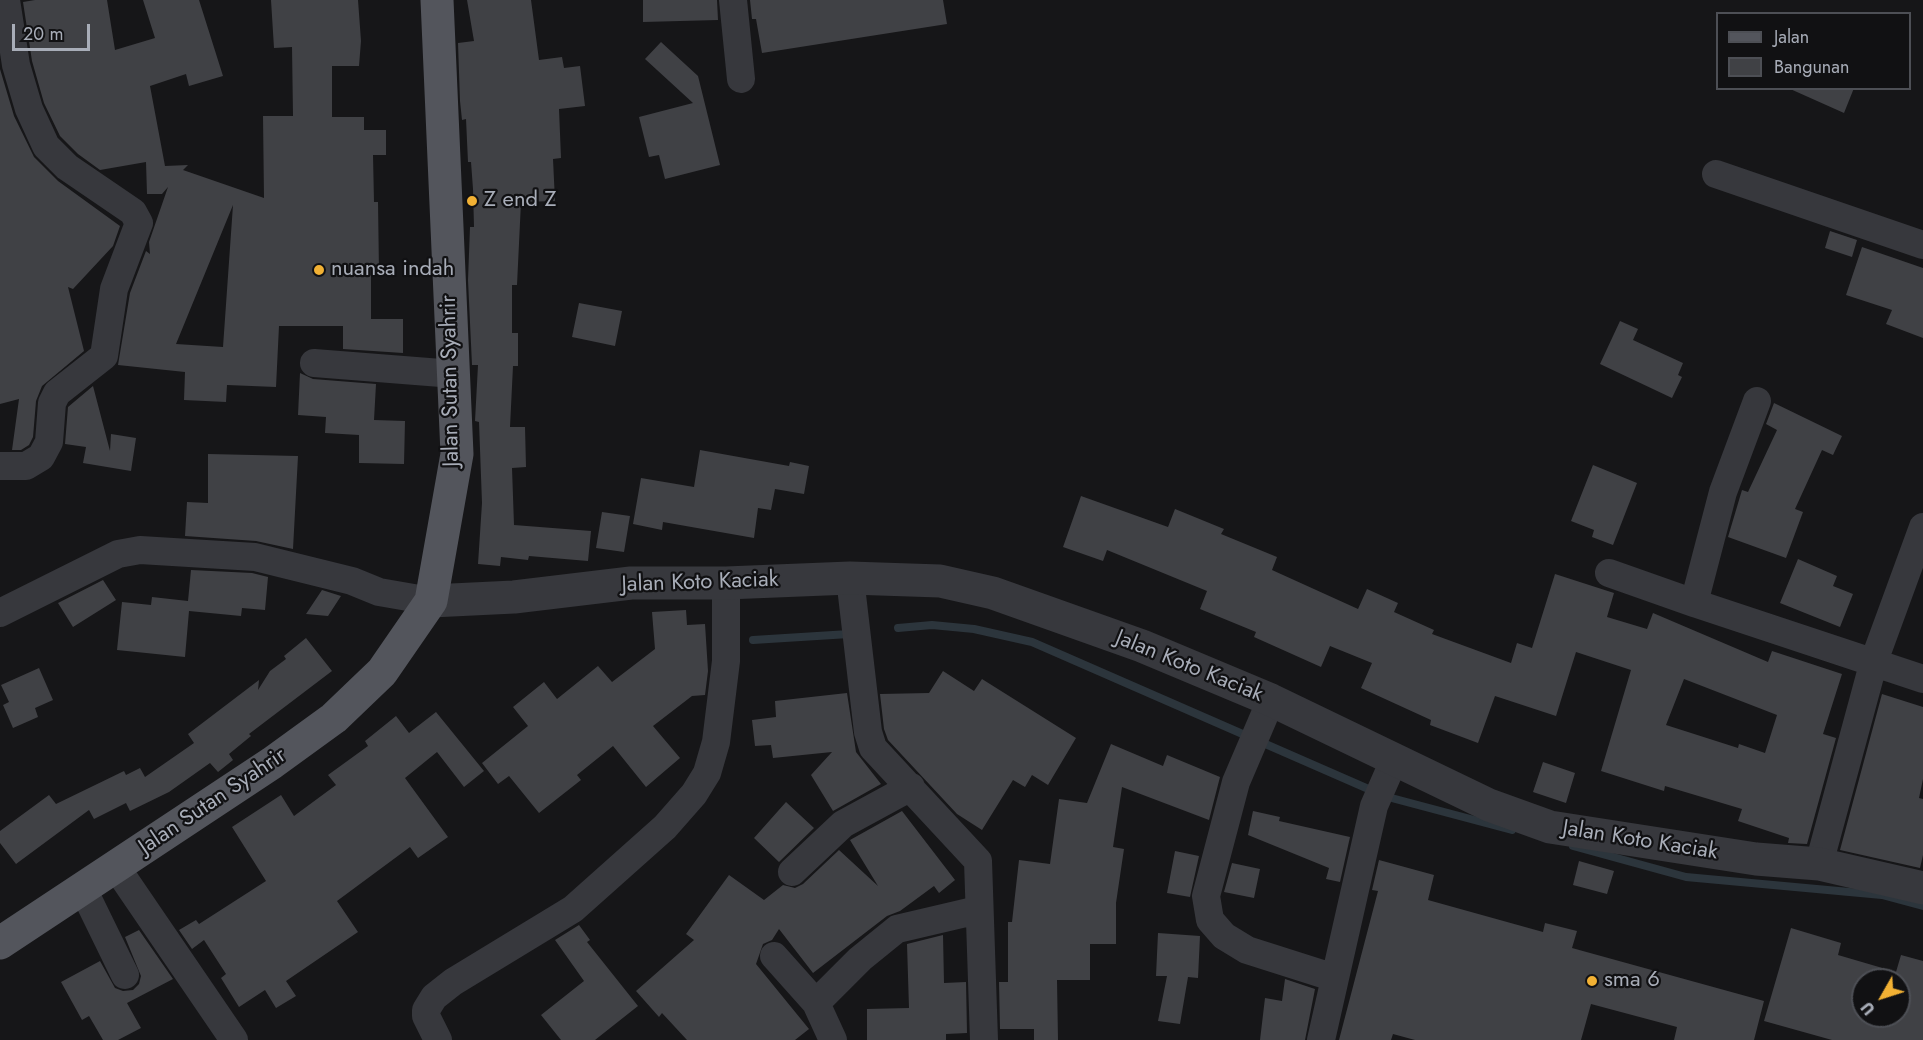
<!DOCTYPE html>
<html>
<head>
<meta charset="utf-8">
<style>
	body { margin:0 }
	#map { position:relative; width:1923px; height:1040px; overflow:hidden; background:#161618; font-family:Jost,sans-serif }
	canvas { display:block }
	.legend { position:absolute; left:1716px; top:12px; width:195px; height:78px; box-sizing:border-box; background:#111113; border:2px solid #4d4f55; margin:0; padding:8px 10px; list-style:none; font-size:18px; color:#a8adb8 }
	.legend li { display:flex; align-items:center; gap:12px; height:30px }
	.legend b { width:30px; border:2px solid #4d4f55 }
	.north { position:absolute; left:1851px; top:968px; width:60px; height:60px; box-sizing:border-box; background:#111113; border:2px solid #4d4f55; border-radius:50%; rotate:231deg; font-size:16px; font-weight:700; line-height:24px; text-align:center; color:#a8adb8 }
	.north::after { content:''; display:block; margin:auto; width:21px; height:27px; background:#f2b134; clip-path:polygon(50% 0,100% 100%,50% 72%,0 100%) }
	.scale { position:absolute; left:12px; top:24px; width:78px; height:27px; box-sizing:border-box; border:3px solid #a8adb8; border-top:0; padding-left:8px; font-size:18px; line-height:21px; white-space:nowrap; color:#a8adb8; -webkit-text-stroke:4px #111113; paint-order:stroke }
</style>
</head>
<body>
<div id="map">
<canvas width="1923" height="1040"></canvas>
<ul class="legend">
<li><b style="height:8px;background:#53555c"></b>Jalan</li>
<li><b style="height:16px;background:#404145"></b>Bangunan</li>
</ul>
<div class="north">U</div>
<div class="scale">20 m</div>
</div>
<script>
const ctx = document.querySelector('canvas').getContext('2d');
ctx.lineJoin = 'round';
const poly = rows => new Path2D(rows.map(r => 'M' + r).join(''));
function trace(path, color, width, dash) { ctx.strokeStyle = color; ctx.lineWidth = width; ctx.lineCap = dash ? 'butt' : 'round'; ctx.setLineDash(dash || []); ctx.stroke(path); }
function paint(path, color) { ctx.fillStyle = color; ctx.fill(path, 'evenodd'); }
function label(font, color, halo, rows, align = 'center') {
  ctx.font = font + ' Jost,sans-serif'; ctx.lineWidth = 4.5; ctx.setLineDash([]); ctx.textBaseline = 'middle'; ctx.strokeStyle = halo; ctx.fillStyle = color; for (const [text, x, y, turn = 0] of rows) {
    ctx.save(); ctx.translate(x, y); ctx.rotate((+turn || 0) * Math.PI / 180); ctx.textAlign = isNaN(turn) ? turn : align; if (halo) ctx.strokeText(text, 0, 0); ctx.fillText(text, 0, 0); ctx.restore();
  }
}
const stream = poly([
	[898,628,932,625,974,629,1032,642,1373,791],
	[753,640,849,634],
	[1384,796,1512,830],
	[1573,846,1686,877,1882,895,1923,906]
]);
const building = poly([
	[35,0,107,0,115,50,155,38,143,0,199,0,223,76,189,86,186,74,150,86,165,166,188,165,183,170,264,198,263,116,293,116,292,47,274,48,271,0,358,0,361,41,359,66,332,66,332,117,364,117,364,130,386,130,386,155,373,155,374,202,378,202,379,272,371,272,371,319,403,319,403,353,343,349,343,326,279,326,276,387,227,385,226,402,184,400,185,372,118,365,130,293,146,251,150,254,149,242,168,187,162,194,147,194,146,162,100,170,78,154,60,136,44,103,32,61,23,2],
	[233,205,223,347,176,344],
	[467,0,531,0,539,60,562,57,564,68,580,66,585,106,559,109,561,158,553,159,555,201,521,202,517,285,512,285,512,333,518,333,518,366,513,366,510,427,525,427,526,467,512,468,514,525,591,531,588,561,529,556,528,560,501,557,500,566,478,564,482,503,479,422,475,421,478,365,472,365,468,280,470,227,474,227,473,189,471,162,468,162,466,119,462,120,460,101,458,43,474,41],
	[643,0,717,0,718,20,643,22],
	[750,0,943,0,947,24,762,53,756,19,752,19],
	[661,42,698,76,720,165,665,179,659,155,649,157,639,117,693,103,645,59],
	[0,69,14,116,34,157,58,181,120,226,113,246,73,289,68,287,84,351,42,386,36,401,33,437,29,445,21,450,12,450,19,399,0,404],
	[1788,88,1854,88,1844,113],
	[1830,231,1857,240,1852,257,1825,248],
	[1862,247,1923,268,1923,338,1886,324,1892,310,1846,295],
	[579,303,622,311,615,346,572,337],
	[1620,321,1638,329,1633,340,1683,363,1678,375,1682,377,1672,398,1600,364],
	[300,373,313,379,376,384,374,420,405,421,404,464,359,463,359,435,325,433,326,417,298,415],
	[93,386,110,451,111,434,136,438,131,471,83,463,86,447,65,444,68,407],
	[1774,403,1842,436,1833,455,1822,450,1795,509,1803,512,1786,558,1728,537,1742,490,1748,492,1777,430,1766,424],
	[700,450,789,466,790,462,809,466,804,494,775,489,771,510,758,508,754,538,663,522,662,530,633,524,641,478,694,487],
	[208,454,298,456,293,549,256,541,185,536,187,502,208,503],
	[1593,465,1637,483,1613,545,1592,537,1594,530,1571,521],
	[1081,496,1168,527,1175,509,1224,529,1221,534,1277,557,1272,570,1358,609,1367,589,1398,603,1394,612,1434,630,1432,634,1511,663,1517,643,1532,648,1555,574,1614,593,1607,617,1647,629,1653,613,1768,662,1772,651,1842,674,1823,734,1836,738,1807,844,1788,843,1789,838,1738,821,1742,809,1665,786,1664,791,1601,771,1631,670,1576,652,1556,716,1495,696,1478,743,1430,725,1431,720,1361,688,1372,663,1330,646,1321,667,1254,637,1256,632,1200,609,1207,591,1107,550,1103,561,1063,547],
	[1684,679,1777,715,1765,753,1739,744,1738,748,1666,725],
	[602,512,630,516,624,552,596,548],
	[1798,559,1837,576,1833,586,1853,594,1840,627,1780,603],
	[191,570,252,573,268,577,265,610,242,608,241,616,189,611,185,657,117,650,122,602,151,605,152,597,188,601],
	[103,580,116,600,73,627,58,603],
	[322,590,341,596,328,616,306,614],
	[686,610,687,625,705,624,708,671,705,695,692,696,653,726,680,758,646,787,613,746,577,775,581,780,539,813,509,776,498,784,482,763,528,726,513,707,544,682,557,699,598,666,612,682,655,649,652,612],
	[306,638,332,671,249,734,251,736,229,754,233,760,218,772,210,763,169,792,130,811,126,803,94,819,89,810,16,864,0,843,0,831,49,795,56,804,124,771,126,775,140,768,145,777,194,743,188,734,259,680,258,690,270,671,286,659,284,656],
	[39,668,53,700,35,708,38,717,13,728,3,705,9,702,1,685],
	[943,671,974,691,982,679,1076,738,1048,785,1032,775,1025,787,1013,780,982,830,957,814,888,740,884,729,880,694,929,693],
	[847,693,856,752,881,784,833,811,811,775,832,752,773,758,771,745,755,746,752,720,776,717,775,701],
	[1882,694,1923,707,1923,779,1919,798,1923,799,1923,855,1920,868,1840,850],
	[436,712,484,771,464,787,437,752,405,778,448,837,418,858,410,847,337,901,358,932,286,981,296,996,276,1008,265,990,239,1007,221,978,226,974,204,940,192,949,179,930,196,920,199,924,266,881,232,827,281,795,294,816,336,785,328,775,368,746,365,741,396,716,409,733],
	[1111,744,1163,766,1167,755,1220,777,1209,820,1122,787,1113,847,1124,849,1116,903,1116,944,1090,944,1090,980,1057,980,1058,1040,1034,1040,1034,1029,1000,1029,999,982,1008,982,1008,922,1012,922,1019,860,1050,864,1059,799,1087,803],
	[1543,762,1575,773,1566,803,1533,792],
	[786,802,814,828,779,862,754,838],
	[902,811,955,880,939,893,934,886,900,911,887,916,813,973,779,929,772,940,763,944,756,964,809,1029,795,1040,687,1040,662,1013,659,1017,636,991,694,940,686,934,729,875,764,900,783,885,795,888,803,884,839,850,878,886,850,840],
	[1253,811,1280,817,1279,821,1350,837,1340,882,1326,879,1329,868,1248,835],
	[1175,851,1199,856,1190,897,1167,893],
	[1379,860,1434,875,1428,900,1543,932,1545,923,1577,931,1572,948,1764,1001,1754,1040,1674,1040,1677,1027,1591,1004,1581,1040,1415,1040,1393,1034,1391,1040,1339,1040,1378,891,1372,890],
	[1579,861,1614,871,1607,894,1573,885],
	[1232,863,1260,869,1254,898,1224,892],
	[579,925,590,940,587,942,638,1006,595,1040,561,1040,541,1015,584,981,555,940],
	[1791,928,1841,943,1838,955,1896,972,1901,955,1923,961,1923,1040,1832,1040,1764,1021],
	[1863,980,1899,980,1899,1016,1863,1016],
	[139,930,173,979,127,1003,141,1028,118,1040,103,1040,89,1016,82,1020,61,982,100,961,115,988,123,991,133,990,139,984,141,976,125,937],
	[1158,933,1200,936,1198,978,1188,977,1180,1024,1158,1021,1167,976,1156,976],
	[943,935,944,983,966,982,967,1033,946,1034,946,1040,867,1040,867,1009,909,1008,907,944],
	[1285,979,1315,989,1305,1040,1260,1040,1265,998,1282,1001]
]);
const minor = poly([
	[733,0,741,79],
	[1716,174,1923,245],
	[314,363,454,374],
	[1757,401,1723,492,1694,603,1923,679],
	[0,466,26,466,41,457,49,442,52,403,57,393,104,356,114,289,139,223,133,212,67,167,46,146,29,109,16,65,6,0],
	[1609,573,1694,603],
	[850,578,868,732,873,748,978,861,984,1040],
	[0,613,118,554,140,550,255,557,352,581,379,592,431,601],
	[1271,700,1236,782,1206,896,1210,920,1224,936,1247,950,1335,978],
	[1819,864,1874,661,1923,527],
	[116,867,234,1040],
	[792,872,843,824,911,787],
	[83,889,125,975],
	[774,956,816,1003,833,1040],
	[816,1003,860,959,897,929,978,910],
	[438,1040,426,1016,426,1010,434,997,453,982,573,909,665,827,694,794,707,773,716,742,726,661,726,583],
	[1321,1040,1374,806,1395,758]
]);
const tertiary = poly([
	[431,601,514,597,631,583,726,583,850,578,940,581,993,593,1142,646,1271,700,1489,805,1550,827,1756,859,1819,864,1923,888]
]);
const primary = poly([
	[0,943,272,763,334,718,382,672,431,601,457,454,437,0]
]);
const markers = [
	[472,201,6,"#f2b134"],
	[319,270,6,"#f2b134"],
	[1592,981,6,"#f2b134"]
];
const poiNames = [
	["Z end Z",484,201],
	["nuansa indah",331,270],
	["sma 6",1604,981]
];
const streetNames = [
	["Jalan Sutan Syahrir",451,381,-91],
	["Jalan Koto Kaciak",700,583,-2],
	["Jalan Koto Kaciak",1189,667,22],
	["Jalan Sutan Syahrir",213,802,-34],
	["Jalan Koto Kaciak",1640,841,9]
];
trace(stream, '#2c353c', 8);
paint(building, '#404145');
trace(minor, '#37383d', 28);
trace(tertiary, '#37383d', 33);
trace(primary, '#53555c', 33);
for (const [x, y, r, color] of markers) { const dot = new Path2D(); dot.arc(x, y, r, 0, 2 * Math.PI); ctx.fillStyle = color; ctx.fill(dot); trace(dot, '#111113', 2); }
label('22px', '#a8adb8', '#111113', poiNames, 'left');
label('22px', '#a8adb8', '#111113', streetNames);
</script>
</body>
</html>
